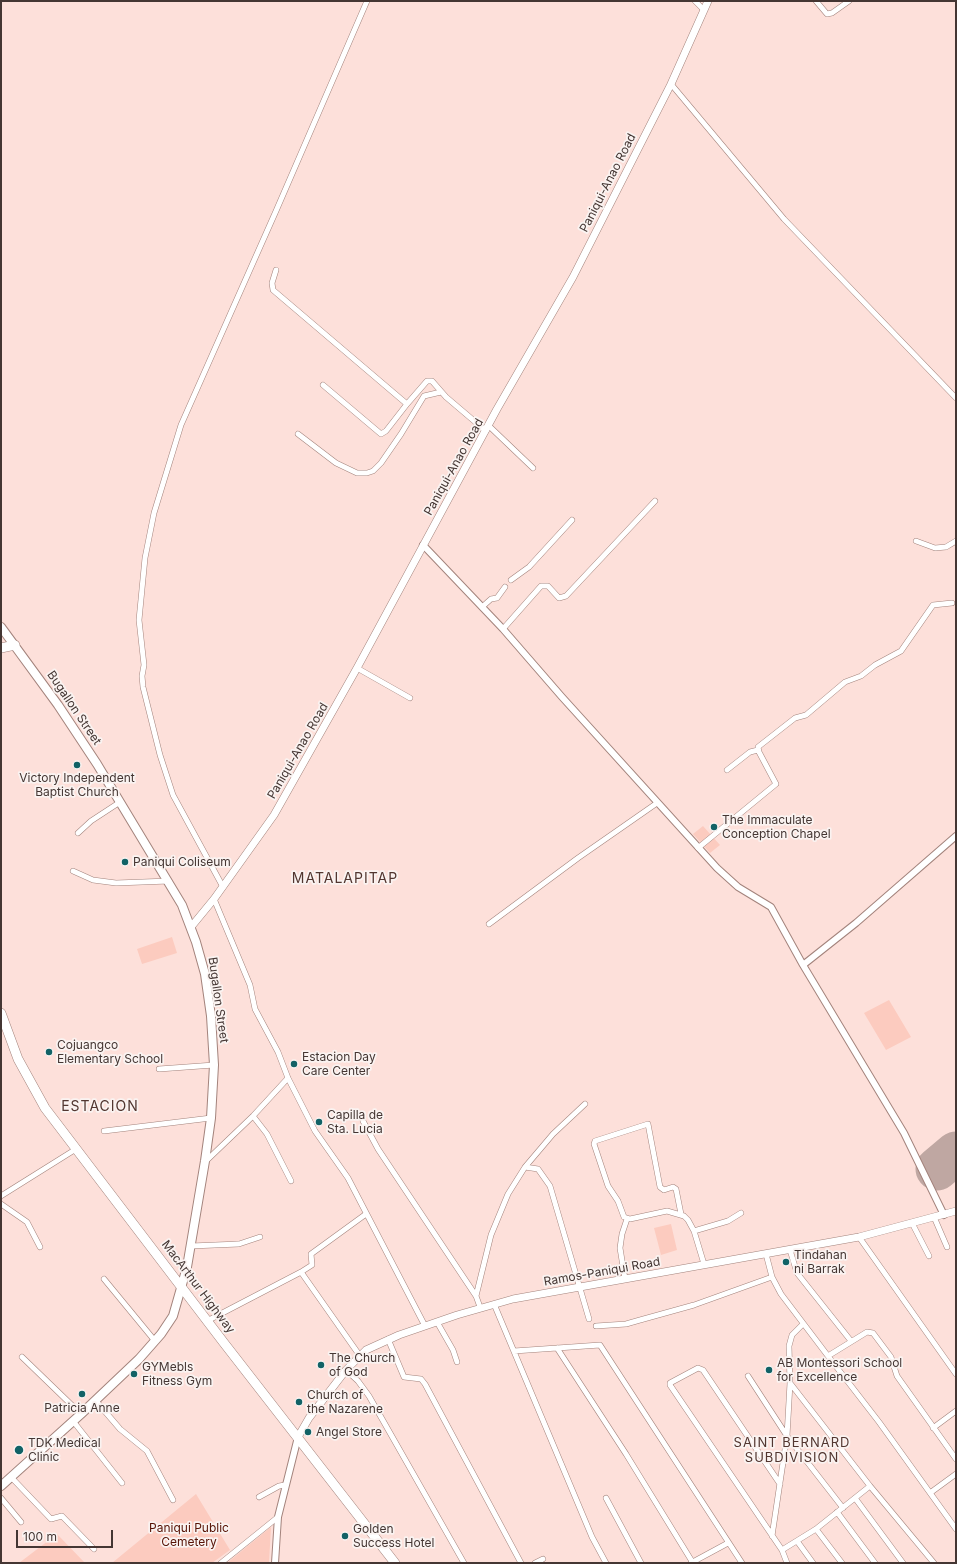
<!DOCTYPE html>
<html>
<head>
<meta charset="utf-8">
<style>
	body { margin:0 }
	#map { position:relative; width:957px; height:1564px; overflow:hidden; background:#fde0da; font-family:Inter,sans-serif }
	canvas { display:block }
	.frame { position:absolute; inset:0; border:2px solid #443633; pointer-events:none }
	.scale { position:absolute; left:16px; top:1530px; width:97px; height:18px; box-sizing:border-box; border:2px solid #443633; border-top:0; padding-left:5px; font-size:12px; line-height:14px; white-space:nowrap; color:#443633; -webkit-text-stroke:3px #faf3f1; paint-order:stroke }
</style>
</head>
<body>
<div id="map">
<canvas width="957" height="1564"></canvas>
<div class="frame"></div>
<div class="scale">100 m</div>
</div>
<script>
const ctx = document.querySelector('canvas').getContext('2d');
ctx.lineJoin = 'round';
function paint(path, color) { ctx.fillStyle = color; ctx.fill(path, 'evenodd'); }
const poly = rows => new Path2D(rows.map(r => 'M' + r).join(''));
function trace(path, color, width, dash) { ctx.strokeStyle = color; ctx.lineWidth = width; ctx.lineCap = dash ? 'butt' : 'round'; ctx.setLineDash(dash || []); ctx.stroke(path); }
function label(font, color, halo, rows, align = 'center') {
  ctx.font = font + ' Inter,sans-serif'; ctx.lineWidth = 3.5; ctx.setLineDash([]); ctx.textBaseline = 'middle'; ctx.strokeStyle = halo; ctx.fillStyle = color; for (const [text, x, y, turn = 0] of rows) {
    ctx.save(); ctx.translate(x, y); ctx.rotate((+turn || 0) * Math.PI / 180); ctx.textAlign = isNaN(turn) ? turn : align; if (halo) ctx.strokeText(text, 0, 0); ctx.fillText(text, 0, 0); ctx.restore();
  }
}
const green = poly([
	[703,826,720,845,710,853,693,834],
	[172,937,177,953,142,964,137,949],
	[889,1000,911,1037,886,1050,864,1013],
	[671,1224,677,1250,661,1255,654,1228],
	[196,1494,230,1550,212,1563,112,1563],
	[271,1527,269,1563,227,1563],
	[57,1534,85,1563,19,1563]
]);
const runway = poly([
	[937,1169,956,1153]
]);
const minor = poly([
	[695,1,704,10],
	[816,1,827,14,832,13,849,1],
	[671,84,784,219,956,398],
	[276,270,272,283,273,290,401,399,407,404,427,381,432,381,446,397,486,431],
	[323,385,381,434,386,431,407,404],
	[489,426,533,468],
	[298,434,336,463,357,473,367,473,373,471,381,463,401,434,424,396,441,392],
	[916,541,935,548,946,547,956,541],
	[511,580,529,567,572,520],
	[482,607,491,599,497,598,505,587],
	[503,629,541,586,548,586,559,598,566,596,655,501],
	[357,668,410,698],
	[727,770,750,752,758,750],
	[78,833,91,821,120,802],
	[698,848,776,784,759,752,758,747,795,718,806,715,845,682,861,676,875,665,901,651,933,605,952,603],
	[73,871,93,880,116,883,169,881],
	[223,887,173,795,160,755,143,687,142,676,144,665,139,620,145,558,154,513,181,425,276,211,367,1],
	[214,899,250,985,255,1009,278,1052,288,1078,315,1131,348,1178,425,1326],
	[489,924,578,858,657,803],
	[159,1069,214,1065],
	[253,1116,267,1134,291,1181],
	[363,1121,378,1149,476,1296,480,1307],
	[104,1131,211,1118],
	[206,1161,253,1116,288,1078],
	[525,1167,553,1134,585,1104],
	[1,1196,76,1149],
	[1,1204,27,1222,40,1247],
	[681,1214,676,1189,673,1187,664,1190,660,1187,648,1124,595,1141,594,1144,608,1186,618,1201,624,1217,630,1219,667,1211,684,1216,688,1220,694,1231,704,1264],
	[934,1217,947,1247],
	[912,1223,929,1256],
	[694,1231,728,1221,741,1213],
	[859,1237,956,1374],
	[191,1246,239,1244,260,1237],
	[790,1250,797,1273,851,1341],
	[766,1254,772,1277,781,1294,828,1356],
	[104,1279,155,1341],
	[625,1279,620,1248,622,1234,627,1219],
	[476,1296,491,1235,508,1194,525,1167,538,1169,550,1186,589,1319],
	[494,1304,592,1537,606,1563],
	[207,1321,301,1272],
	[437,1322,453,1350,457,1362],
	[596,1326,626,1324,640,1320,694,1305,772,1277],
	[388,1339,404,1377,421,1379,425,1384,521,1563],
	[557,1348,626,1454,693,1563],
	[514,1351,600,1345,742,1563],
	[360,1356,301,1272,312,1265,311,1254,366,1214],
	[22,1357,81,1414],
	[346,1370,358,1381,369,1396,464,1563],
	[748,1376,787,1436,843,1508],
	[96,1401,120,1429,147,1451,173,1500],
	[73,1421,122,1483],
	[933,1428,956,1411],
	[956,1459,897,1376,891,1357,873,1333,867,1332,828,1356,879,1422,956,1529],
	[11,1477,51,1519,62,1516,94,1549],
	[780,1484,703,1370,698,1368,670,1383,670,1385,782,1550,816,1529,870,1486,790,1383],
	[870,1486,934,1563],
	[930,1493,956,1474],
	[259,1497,279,1486,285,1485],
	[1,1498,21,1522],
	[606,1498,641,1563],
	[855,1498,903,1563],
	[837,1512,875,1563],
	[816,1529,842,1563],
	[772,1536,787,1436,790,1383,789,1346,792,1335,803,1324],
	[797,1541,813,1563],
	[782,1550,787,1563],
	[221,1563,278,1517],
	[535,1563,543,1559],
	[691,1563,728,1543]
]);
const tertiary = poly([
	[423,545,503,629,562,697,717,868,738,887,771,907,803,965,904,1133,944,1215],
	[803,965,856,923,956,836],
	[275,1563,278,1517,298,1437]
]);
const secondary = poly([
	[191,927,214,899,274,815,357,668,497,409,573,277,671,84,708,1],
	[298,1437,309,1418,346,1370,366,1350,399,1335,457,1315,513,1299,859,1237,956,1211]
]);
const primary = poly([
	[1,627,58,705,97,764,182,905,196,942,205,974,211,1016,214,1065,211,1118,205,1161,187,1267,173,1316,161,1334,139,1359,81,1414,1,1486]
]);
const trunk = poly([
	[1,648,15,645],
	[1,1013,18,1059,45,1108,224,1343,395,1563]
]);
const markers = [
	[77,765,4,"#116266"],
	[714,827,4,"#116266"],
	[125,862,4,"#116266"],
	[49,1052,4,"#116266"],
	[294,1064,4,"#116266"],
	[319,1122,4,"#116266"],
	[786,1262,4,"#116266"],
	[321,1365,4,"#116266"],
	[769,1370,4,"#116266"],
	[134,1374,4,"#116266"],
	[82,1394,4,"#116266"],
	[299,1402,4,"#116266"],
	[308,1432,4,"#116266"],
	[19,1450,5,"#116266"],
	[345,1536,4,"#116266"]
];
const streetNames = [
	["Paniqui-Anao Road",608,183,-63],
	["Paniqui-Anao Road",454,467,-61],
	["Bugallon Street",74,708,56],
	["Paniqui-Anao Road",298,751,-60],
	["Bugallon Street",218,1000,82],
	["Ramos-Paniqui Road",602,1272,-10],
	["MacArthur Highway",198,1287,53]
];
const poiNames = [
	["Victory Independent",77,778,"center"],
	["Baptist Church",77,792,"center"],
	["The Immaculate",722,820],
	["Conception Chapel",722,834],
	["Paniqui Coliseum",133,862],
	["Cojuangco",57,1045],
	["Elementary School",57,1059],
	["Estacion Day",302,1057],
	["Care Center",302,1071],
	["Capilla de",327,1115],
	["Sta. Lucia",327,1129],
	["Tindahan",794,1255],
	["ni Barrak",794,1269],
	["The Church",329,1358],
	["of God",329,1372],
	["AB Montessori School",777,1363],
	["for Excellence",777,1377],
	["GYMebls",142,1367],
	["Fitness Gym",142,1381],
	["Church of",307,1395],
	["the Nazarene",307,1409],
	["Patricia Anne",82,1408,"center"],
	["Angel Store",316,1432],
	["TDK Medical",28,1443],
	["Clinic",28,1457],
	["Golden",353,1529],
	["Success Hotel",353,1543]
];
const parkNames = [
	["Paniqui Public",189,1528],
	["Cemetery",189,1542]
];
const neighbourhoodNames = [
	["SAINT BERNARD",792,1443],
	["SUBDIVISION",792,1458]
];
const quarterNames = [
	["MATALAPITAP",345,879],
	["ESTACION",100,1107]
];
paint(green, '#fccbbf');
trace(runway, '#bfa7a2', 43);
trace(minor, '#a3837c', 6);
trace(tertiary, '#a3837c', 8);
trace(secondary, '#a3837c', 8);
trace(primary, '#a3837c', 10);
trace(trunk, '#a3837c', 10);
trace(minor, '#fff', 5);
trace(tertiary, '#fff', 6);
trace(secondary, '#fff', 7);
trace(primary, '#fff', 8);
trace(trunk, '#fff', 9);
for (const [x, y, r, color] of markers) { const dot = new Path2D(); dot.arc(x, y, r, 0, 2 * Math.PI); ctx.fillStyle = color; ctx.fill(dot); trace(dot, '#faf3f1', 1.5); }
label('12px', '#443633', '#faf3f1', streetNames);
label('12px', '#443633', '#faf3f1', poiNames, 'left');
label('12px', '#571305', '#faf3f1', parkNames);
ctx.letterSpacing = '1px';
label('13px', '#523630', '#faf3f1', neighbourhoodNames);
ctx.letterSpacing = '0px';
ctx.letterSpacing = '1px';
label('14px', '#523630', '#faf3f1', quarterNames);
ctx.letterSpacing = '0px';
</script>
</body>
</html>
